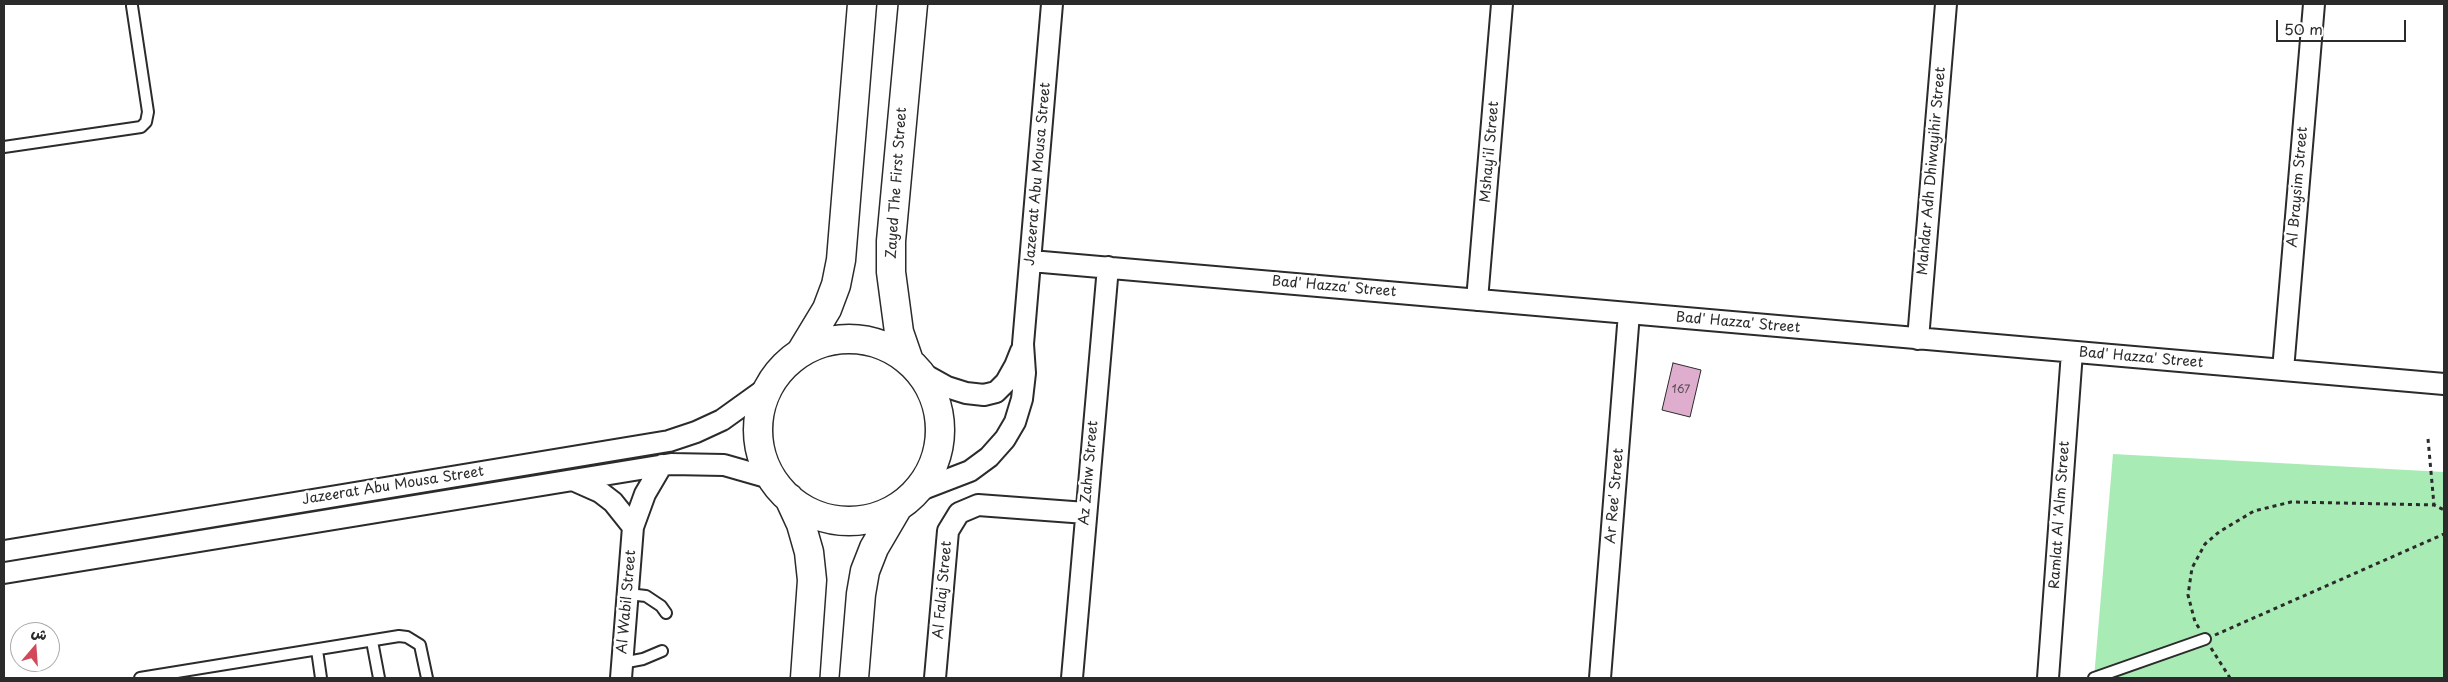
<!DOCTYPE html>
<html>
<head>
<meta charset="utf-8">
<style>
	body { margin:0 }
	#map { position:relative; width:2448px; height:682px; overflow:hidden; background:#fff; font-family:"Playpen Sans","Playpen Sans Arabic",sans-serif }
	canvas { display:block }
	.frame { position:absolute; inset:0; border:5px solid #2b2b2b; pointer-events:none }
	.north { position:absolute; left:10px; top:622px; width:50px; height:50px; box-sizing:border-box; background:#fff; border:1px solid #aaa; border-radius:50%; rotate:18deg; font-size:14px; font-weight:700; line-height:20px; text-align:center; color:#2b2b2b }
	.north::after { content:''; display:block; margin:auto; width:18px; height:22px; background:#d1495b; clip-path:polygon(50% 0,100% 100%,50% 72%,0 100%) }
	.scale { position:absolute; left:2276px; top:20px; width:130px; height:22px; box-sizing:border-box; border:2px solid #2b2b2b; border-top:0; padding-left:6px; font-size:15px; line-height:18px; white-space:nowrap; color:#2b2b2b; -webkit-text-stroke:4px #fff; paint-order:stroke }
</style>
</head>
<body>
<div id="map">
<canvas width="2448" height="682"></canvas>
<div class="frame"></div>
<div class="north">ش</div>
<div class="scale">50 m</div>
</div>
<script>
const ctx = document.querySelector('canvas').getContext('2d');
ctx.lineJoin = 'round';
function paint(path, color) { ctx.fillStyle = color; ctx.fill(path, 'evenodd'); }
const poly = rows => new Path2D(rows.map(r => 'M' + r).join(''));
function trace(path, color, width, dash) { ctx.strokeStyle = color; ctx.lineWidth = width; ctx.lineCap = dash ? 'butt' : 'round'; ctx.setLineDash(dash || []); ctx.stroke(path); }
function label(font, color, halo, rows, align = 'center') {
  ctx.font = font + ' "Playpen Sans",sans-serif'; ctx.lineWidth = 5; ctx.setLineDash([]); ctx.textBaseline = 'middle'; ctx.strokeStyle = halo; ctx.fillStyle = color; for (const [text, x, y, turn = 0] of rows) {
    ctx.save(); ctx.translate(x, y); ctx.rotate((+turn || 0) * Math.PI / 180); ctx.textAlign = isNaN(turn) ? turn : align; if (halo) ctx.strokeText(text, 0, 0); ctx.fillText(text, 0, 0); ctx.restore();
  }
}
const green = poly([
	[2113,454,2444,472,2444,678,2094,678]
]);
const building = poly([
	[1673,363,1701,370,1690,417,1662,410,1673,363]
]);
const path = poly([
	[2428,439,2434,505],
	[2199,628,2195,622,2188,595,2192,568,2205,544,2219,532,2254,511,2291,502,2434,505,2444,510],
	[2215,635,2444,534],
	[2211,648,2230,678]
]);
const service = poly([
	[4,147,141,127,146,122,148,112,132,6],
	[628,594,646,596,661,606,666,613],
	[372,641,379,678],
	[317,650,321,678],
	[622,663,643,659,662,651],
	[140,678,399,636,407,637,420,645,427,678],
	[2094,678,2205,639]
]);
const minor = poly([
	[1031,261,2444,384],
	[1477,300,1502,4],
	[1918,339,1946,4],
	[2283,370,2314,4],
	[920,372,947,387,966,393,984,395,996,392,1006,382,1015,366,1021,351],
	[573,480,600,492,613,502,633,527],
	[918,491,970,471,989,457,1005,439,1015,422,1022,399,1025,373,1023,344,1052,4],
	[4,551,669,441,696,432,722,420,768,387],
	[4,573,671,464,724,465,773,479],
	[621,678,633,527,645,494,662,465],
	[935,678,948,531,959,513,978,505,1086,513],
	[1072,678,1108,267],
	[1600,678,1629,313],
	[2048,678,2072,352]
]);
const secondary = poly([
	'758 430a91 91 0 1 1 182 0a91 91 0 1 1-182 0Z',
	[801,352,827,309,836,285,841,260,862,4],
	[909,361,899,332,891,272,891,241,913,4],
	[789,498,801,524,809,552,812,580,805,678],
	[854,678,861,594,865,571,874,548,898,507]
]);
const numberNames = [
	["167",1681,390]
];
const streetNames = [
	["Mshay'il Street",1490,152,-85],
	["Mahdar Adh Dhiwayihir Street",1932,171,-85],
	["Jazeerat Abu Mousa Street",1038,174,-85],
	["Zayed The First Street",897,183,-86],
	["Al Braysim Street",2298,187,-85],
	["Bad' Hazza' Street",1334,287,5],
	["Bad' Hazza' Street",1738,323,5],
	["Bad' Hazza' Street",2141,358,5],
	["Az Zahw Street",1089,473,-85],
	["Jazeerat Abu Mousa Street",393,486,-9],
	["Ar Ree' Street",1615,496,-85],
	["Ramlat Al 'Alm Street",2060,515,-86],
	["Al Falaj Street",943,590,-85],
	["Al Wabil Street",627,602,-85]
];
paint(green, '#a9ebb5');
paint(building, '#dfaece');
trace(building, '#2b2b2b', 1);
trace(service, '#2b2b2b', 14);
trace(minor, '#2b2b2b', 24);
trace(secondary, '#2b2b2b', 31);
trace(path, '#2b2b2b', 3, [4, 4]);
trace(service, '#fff', 10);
trace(minor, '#fff', 20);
trace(secondary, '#fff', 28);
label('11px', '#584c54', null, numberNames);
label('14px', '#2b2b2b', '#fff', streetNames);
</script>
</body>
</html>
